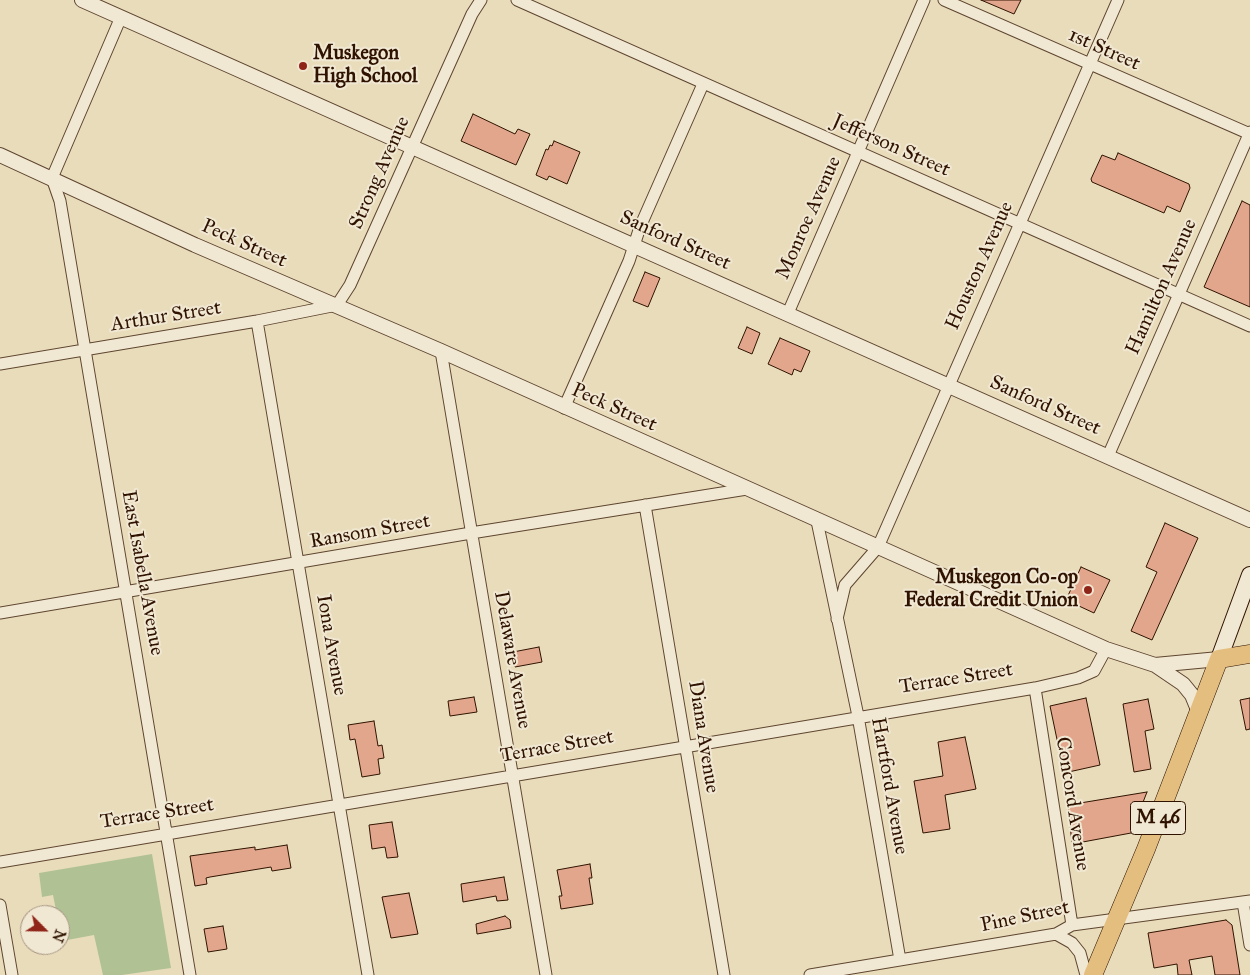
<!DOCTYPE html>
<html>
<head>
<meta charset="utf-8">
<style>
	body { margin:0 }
	#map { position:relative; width:1250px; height:975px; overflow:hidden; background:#e9dcbb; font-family:"IM FELL Great Primer",serif }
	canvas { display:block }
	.north { position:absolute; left:20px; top:905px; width:50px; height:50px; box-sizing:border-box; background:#f1e8d3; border:1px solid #a3937f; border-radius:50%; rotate:113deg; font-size:14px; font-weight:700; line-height:20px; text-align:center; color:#2f1300 }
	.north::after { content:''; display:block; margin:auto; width:18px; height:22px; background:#8f2418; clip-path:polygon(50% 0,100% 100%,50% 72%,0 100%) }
</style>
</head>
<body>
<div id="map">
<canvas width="1250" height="975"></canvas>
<div class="north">N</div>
</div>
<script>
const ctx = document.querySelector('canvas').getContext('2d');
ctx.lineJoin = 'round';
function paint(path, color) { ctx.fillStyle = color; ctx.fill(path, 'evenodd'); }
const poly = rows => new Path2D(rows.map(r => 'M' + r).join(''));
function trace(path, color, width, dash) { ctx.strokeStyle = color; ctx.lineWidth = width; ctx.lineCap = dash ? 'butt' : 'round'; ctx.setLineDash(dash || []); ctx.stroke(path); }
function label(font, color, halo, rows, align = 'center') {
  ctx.font = font + ' "IM FELL Great Primer",serif'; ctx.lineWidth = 4; ctx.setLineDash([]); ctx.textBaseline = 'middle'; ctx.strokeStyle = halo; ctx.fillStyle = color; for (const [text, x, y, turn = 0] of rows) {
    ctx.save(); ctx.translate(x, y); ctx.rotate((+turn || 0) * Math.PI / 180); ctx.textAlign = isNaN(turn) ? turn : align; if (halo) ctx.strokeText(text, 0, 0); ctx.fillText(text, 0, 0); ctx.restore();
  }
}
const green = poly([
	[152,854,171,968,122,975,103,975,94,935,62,941,60,915,57,915,53,895,42,897,39,873]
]);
const building = poly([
	[981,0,1021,0,1014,14,981,0],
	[473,114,515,134,518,129,530,134,516,165,461,141,473,114],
	[554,141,580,152,567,184,549,176,547,180,536,175,546,149,548,150,550,145,552,146,554,141],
	[1118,153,1189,184,1190,188,1180,212,1167,206,1164,213,1092,182,1091,179,1102,155,1115,160,1118,153],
	[1242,201,1250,205,1250,307,1204,287,1242,201],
	[645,272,660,278,648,307,633,301,645,272],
	[747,327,760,333,752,354,738,348,747,327],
	[780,338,810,351,801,372,794,369,792,375,768,364,780,338],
	[1165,523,1198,538,1152,640,1131,631,1157,572,1146,567,1165,523],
	[1081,567,1110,580,1094,613,1066,600,1081,567],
	[539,647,542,662,515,667,513,652,539,647],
	[474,697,477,712,450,716,448,701,474,697],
	[1086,698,1100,765,1064,773,1050,706,1086,698],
	[1250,698,1250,729,1246,730,1240,700,1250,698],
	[1148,699,1154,729,1145,731,1151,769,1134,772,1123,704,1148,699],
	[374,721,378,746,382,745,384,758,378,759,380,774,362,777,355,739,350,740,348,725,374,721],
	[965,737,976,789,945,795,950,829,923,833,914,781,943,776,938,742,965,737],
	[1147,792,1131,833,1072,844,1068,805,1147,792],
	[392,822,398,857,387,858,385,847,372,849,369,825,392,822],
	[287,845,291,868,272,871,271,867,210,877,206,878,207,884,195,886,190,856,255,847,255,850,287,845],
	[590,864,592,878,589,878,593,904,561,909,559,896,562,896,557,870,590,864],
	[504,877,508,900,497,901,496,896,463,902,461,884,504,877],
	[409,893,418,934,391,938,382,897,409,893],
	[505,916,510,920,511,928,477,934,476,924,505,916],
	[1226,920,1232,925,1240,975,1215,975,1212,956,1189,960,1192,975,1178,975,1177,964,1154,968,1148,933,1226,920],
	[223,926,227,949,208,952,204,929,223,926]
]);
const minor = poly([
	[517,0,1250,326],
	[944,0,1250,134],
	[121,17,52,178,60,201,190,975],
	[788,313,924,0],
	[257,321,368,975],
	[441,351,546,975],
	[0,364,257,321,337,305,350,285,472,14,481,0],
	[564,408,629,261,640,227,703,84],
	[1108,456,1250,132],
	[645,505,724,975],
	[817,521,858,716,900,960],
	[0,613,471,533,747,489],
	[837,619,845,585,878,547,1118,0],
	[1035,688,1072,925],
	[0,862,1035,688,1078,678,1094,671,1106,649],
	[1243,902,1250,945],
	[0,905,12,975],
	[1056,934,1072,943,1080,953,1086,975],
	[810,975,1056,934,1072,925,1250,901]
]);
const tertiary = poly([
	[82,0,1250,520],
	[0,155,195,245,441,351,1106,649,1155,665,1219,659],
	[1155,665,1183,684,1192,695,1199,712]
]);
const secondary = poly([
	[1219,659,1250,575]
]);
const primary = poly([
	[1093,975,1146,849,1219,659,1250,654]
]);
const markers = [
	[303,66,5,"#8f2418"],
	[1088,590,5,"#8f2418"]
];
const shields = [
	[1158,818,55]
];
const shieldNames = [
	["M 46",1158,818]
];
const streetNames = [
	["1st Street",1104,50,24],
	["Jefferson Street",891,146,24],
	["Strong Avenue",380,173,-66],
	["Monroe Avenue",809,218,-66],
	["Sanford Street",675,241,24],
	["Peck Street",244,244,24],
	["Houston Avenue",980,266,-66],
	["Hamilton Avenue",1162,287,-66],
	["Arthur Street",166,317,-9],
	["Sanford Street",1045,406,24],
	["Peck Street",614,408,24],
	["Ransom Street",370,532,-10],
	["East Isabella Avenue",142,573,80],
	["Iona Avenue",331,645,80],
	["Delaware Avenue",512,660,80],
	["Terrace Street",956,679,-9],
	["Diana Avenue",703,737,81],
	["Terrace Street",557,747,-10],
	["Hartford Avenue",889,786,80],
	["Concord Avenue",1072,804,81],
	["Terrace Street",157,814,-9],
	["Pine Street",1025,917,-12]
];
const poiNames = [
	["Muskegon",313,54],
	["High School",313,77],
	["Muskegon Co-op",1078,578,"right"],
	["Federal Credit Union",1078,601,"right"]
];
paint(green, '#b0c294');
paint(building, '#e2a68c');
trace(building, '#2f1300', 1);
trace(minor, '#5e452f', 13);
trace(tertiary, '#5e452f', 16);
trace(secondary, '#2f1300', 18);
trace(primary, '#2f1300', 19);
trace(minor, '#f1e8d3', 11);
trace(tertiary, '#f1e8d3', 14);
trace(secondary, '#f1e8d3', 16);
trace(primary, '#e4be7e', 18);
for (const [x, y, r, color] of markers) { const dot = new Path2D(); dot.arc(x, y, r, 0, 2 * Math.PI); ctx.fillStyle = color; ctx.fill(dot); trace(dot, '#f1e8d3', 2); }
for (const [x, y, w] of shields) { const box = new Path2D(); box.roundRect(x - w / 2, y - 16.5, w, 33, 4); ctx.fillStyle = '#f1e8d3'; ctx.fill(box); trace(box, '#2f1300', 1); }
label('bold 19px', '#2f1300', null, shieldNames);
label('20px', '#2f1300', '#f1e8d3', streetNames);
label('bold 20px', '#2f1300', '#f1e8d3', poiNames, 'left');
</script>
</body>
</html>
